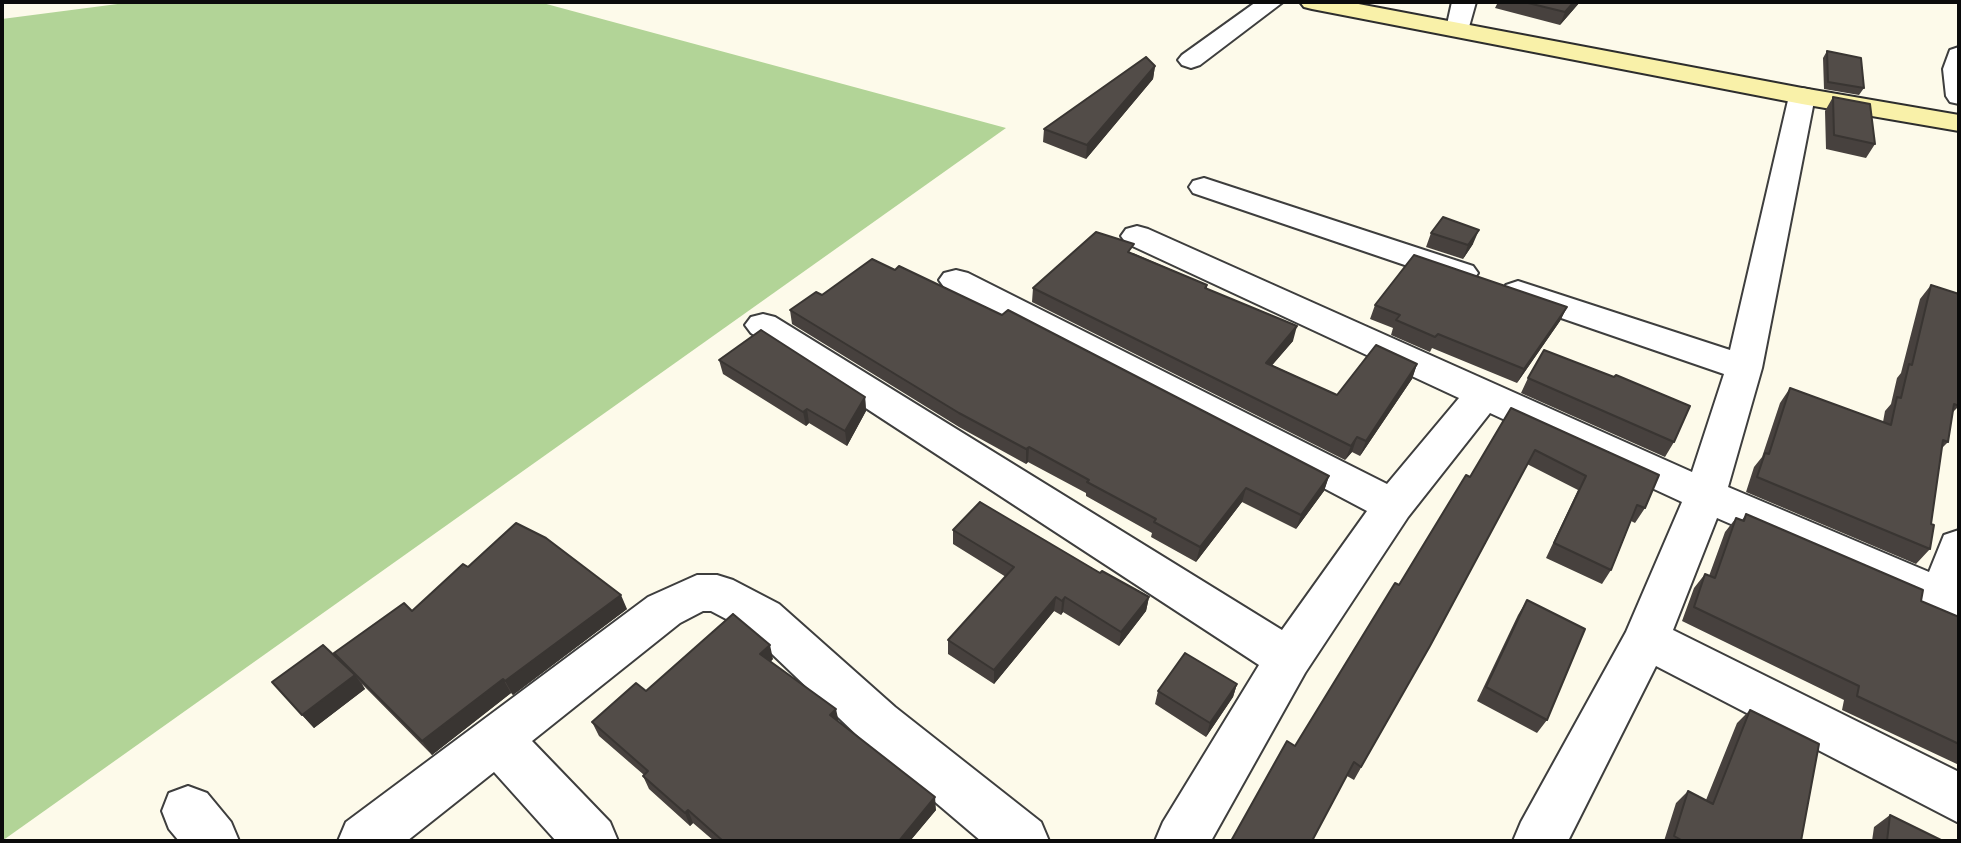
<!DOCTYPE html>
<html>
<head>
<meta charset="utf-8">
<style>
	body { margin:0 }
	#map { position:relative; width:1961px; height:843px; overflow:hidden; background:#fdfaea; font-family:Bitter,serif }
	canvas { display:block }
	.frame { position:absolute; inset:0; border:4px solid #0b0b0b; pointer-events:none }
</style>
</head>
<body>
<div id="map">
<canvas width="1961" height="843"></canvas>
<div class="frame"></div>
</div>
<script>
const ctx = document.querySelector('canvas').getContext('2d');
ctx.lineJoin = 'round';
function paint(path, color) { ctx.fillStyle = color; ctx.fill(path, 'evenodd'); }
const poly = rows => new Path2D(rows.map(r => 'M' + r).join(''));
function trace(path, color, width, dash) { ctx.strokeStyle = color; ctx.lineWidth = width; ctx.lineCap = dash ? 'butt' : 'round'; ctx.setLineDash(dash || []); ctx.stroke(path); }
const forest = poly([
	[133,2,539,2,1006,128,2,841,2,19]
]);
const street = poly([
	[1256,2,1283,2,1200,65,1191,68,1182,65,1178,60,1182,55,1256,2],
	[1452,2,1476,2,1467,34,1458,36,1449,34,1446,29,1452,2],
	[1959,47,1959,104,1950,102,1946,96,1943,69,1950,50,1959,47],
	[1802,88,1811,90,1815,96,1762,368,1728,487,1929,572,1944,535,1959,530,1959,623,1717,518,1673,630,1959,772,1959,823,1656,666,1568,841,1513,841,1521,822,1626,632,1682,502,1490,413,1408,517,1305,673,1211,841,1155,841,1163,822,1259,665,751,333,745,325,751,317,763,314,775,317,1282,630,1367,511,944,287,939,280,944,273,956,270,968,273,1387,484,1459,398,1126,243,1121,236,1126,229,1137,226,1148,229,1692,472,1724,374,1506,299,1501,292,1506,285,1518,281,1730,350,1789,96,1793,90,1802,88],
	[1204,178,1473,266,1478,273,1473,280,1461,283,1449,280,1193,193,1189,187,1193,181,1204,178],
	[697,575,717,575,733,580,779,604,895,707,1041,822,1049,841,981,841,861,739,747,630,711,611,703,611,680,623,532,741,610,822,618,841,556,841,494,772,407,841,338,841,346,822,648,597,697,575],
	[188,786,207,793,231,822,239,841,179,841,169,829,162,811,169,793,188,786]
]);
const secondary = poly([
	[1300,2,1348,2,1802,88,1959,115,1959,131,1802,104,1312,9,1304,7,1300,2]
]);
const wall = poly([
	[1498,2,1580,2,1560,25,1495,8],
	[1827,51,1864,88,1859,95,1824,89,1823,58],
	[1155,66,1153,79,1086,159,1043,142,1044,129],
	[1833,97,1875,144,1866,158,1826,149,1825,111],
	[1431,233,1473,244,1463,259,1426,247],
	[1133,253,1207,285,1207,289,1293,341,1272,365,1337,395,1417,364,1412,379,1360,456,1352,452,1345,460,1032,302,1033,288],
	[1931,285,1959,406,1953,412,1948,442,1942,448,1931,524,1930,549,1916,564,1746,492,1754,467,1762,457,1780,403,1790,388,1883,422,1885,411,1891,404,1897,378,1901,373,1920,299],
	[822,295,1329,476,1324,491,1296,529,1242,502,1196,562,1151,537,1152,533,1086,496,1086,493,1028,462,1026,464,959,427,792,324,790,310],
	[1375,305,1567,307,1560,321,1517,383,1432,348,1430,352,1391,335,1393,328,1370,319],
	[719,360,865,397,866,411,847,446,809,423,806,426,723,374],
	[1528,378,1674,442,1665,457,1521,393],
	[1511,408,1645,508,1635,523,1631,521,1611,570,1602,584,1546,558,1578,490,1527,464,1422,660,1354,780,1295,746,1470,477],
	[1746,514,1921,601,1959,617,1959,765,1842,710,1844,700,1682,621,1694,588,1705,574,1709,576,1725,532,1736,518,1742,520],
	[953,530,1100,573,1149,597,1146,611,1119,646,1063,612,1061,615,1054,611,994,684,948,654,948,640,1006,577,953,544],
	[468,567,627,609,513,695,511,693,432,755,362,684,365,689,314,728,272,682,341,662,334,653,412,611],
	[1527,600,1547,720,1537,733,1477,701,1518,615],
	[773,659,770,662,936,810,910,841,714,841,693,823,690,826,649,789,643,776,644,775,599,736,592,722,646,691],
	[1237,684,1233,697,1206,737,1155,704,1158,691],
	[1750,710,1801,841,1664,841,1676,803,1688,791,1706,800,1737,723],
	[1890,815,1943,841,1872,841,1874,827]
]);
const shadedWall = poly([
	[1574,2,1580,2,1560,25,1565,12],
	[1155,66,1153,79,1086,159,1087,145],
	[1479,230,1473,244,1463,259,1468,245],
	[1567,307,1560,321,1517,383,1524,369],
	[1297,326,1293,341,1262,377,1266,363],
	[1417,364,1412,379,1360,456,1366,441],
	[865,397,866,411,847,446,845,431],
	[807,409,809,423,806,426,803,412],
	[1357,437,1352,452,1345,460,1351,446],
	[1029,447,1028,462,1026,464,1026,449],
	[1329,476,1324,491,1296,529,1301,515],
	[1246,488,1242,502,1196,562,1200,547],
	[621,595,627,609,513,695,505,681],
	[1056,597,1054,611,994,684,994,670],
	[1065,597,1063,612,1061,615,1062,601],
	[1149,597,1146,611,1119,646,1121,632],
	[770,645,773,659,764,668,760,654],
	[355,675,365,689,314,728,302,715],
	[503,679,511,693,432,755,422,741],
	[1237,684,1233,697,1206,737,1210,723],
	[836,709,839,723,830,715],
	[935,797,936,810,910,841,899,841],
	[688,810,693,823,690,826,685,813]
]);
const building = poly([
	[1524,2,1574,2,1565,12,1524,2],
	[1827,51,1861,58,1864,88,1828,82,1827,51],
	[1146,57,1155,66,1087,145,1044,129,1146,57],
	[1833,97,1870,104,1875,144,1834,135,1833,97],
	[1443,217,1479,230,1468,245,1431,233,1443,217],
	[1096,232,1134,244,1128,252,1207,285,1205,288,1297,326,1266,363,1337,395,1376,345,1417,364,1366,441,1357,437,1351,446,1033,288,1096,232],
	[1414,255,1567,307,1524,369,1438,334,1435,337,1396,320,1400,315,1375,305,1414,255],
	[872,259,895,270,899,266,1002,315,1008,310,1329,476,1301,515,1246,488,1200,547,1154,522,1156,519,1087,482,1089,480,1029,447,1026,449,959,413,790,310,816,292,822,295,872,259],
	[1931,285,1959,294,1959,406,1954,404,1948,442,1943,440,1931,524,1934,525,1930,549,1757,477,1765,453,1769,454,1790,388,1891,425,1897,397,1901,398,1909,364,1912,365,1931,285],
	[761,330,865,397,845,431,807,409,803,412,719,360,761,330],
	[1544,350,1614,377,1616,375,1690,406,1674,442,1528,378,1544,350],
	[1511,408,1659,475,1645,508,1637,505,1611,570,1554,543,1586,476,1535,450,1430,646,1361,767,1354,762,1312,841,1231,841,1287,741,1295,746,1395,583,1399,585,1466,475,1470,477,1511,408],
	[980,502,1100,573,1102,571,1149,597,1121,632,1065,597,1062,601,1056,597,994,670,948,640,1014,567,953,530,980,502],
	[1746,514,1923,590,1921,601,1959,617,1959,744,1857,696,1859,686,1694,607,1705,574,1715,578,1736,518,1744,521,1746,514],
	[516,523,546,538,621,595,505,681,503,679,422,741,334,653,404,603,412,611,463,564,468,567,516,523],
	[1527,600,1585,629,1547,720,1486,687,1527,600],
	[733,614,770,645,760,654,836,709,830,715,935,797,899,841,723,841,688,810,685,813,643,776,648,771,592,722,636,683,646,691,733,614],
	[323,645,355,675,302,715,272,682,323,645],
	[1185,653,1237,684,1210,723,1158,691,1185,653],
	[1750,710,1819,744,1801,841,1683,841,1674,836,1688,791,1713,804,1750,710],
	[1890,815,1943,841,1887,841,1890,815]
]);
paint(forest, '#b2d497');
trace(street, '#3e3e3e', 4);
trace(secondary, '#2d2d2d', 4);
paint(street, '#fff');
paint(secondary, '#f9f1a9');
paint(wall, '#47413e');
paint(shadedWall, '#393532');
paint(building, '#524c48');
trace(building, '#393532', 2);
</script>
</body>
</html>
